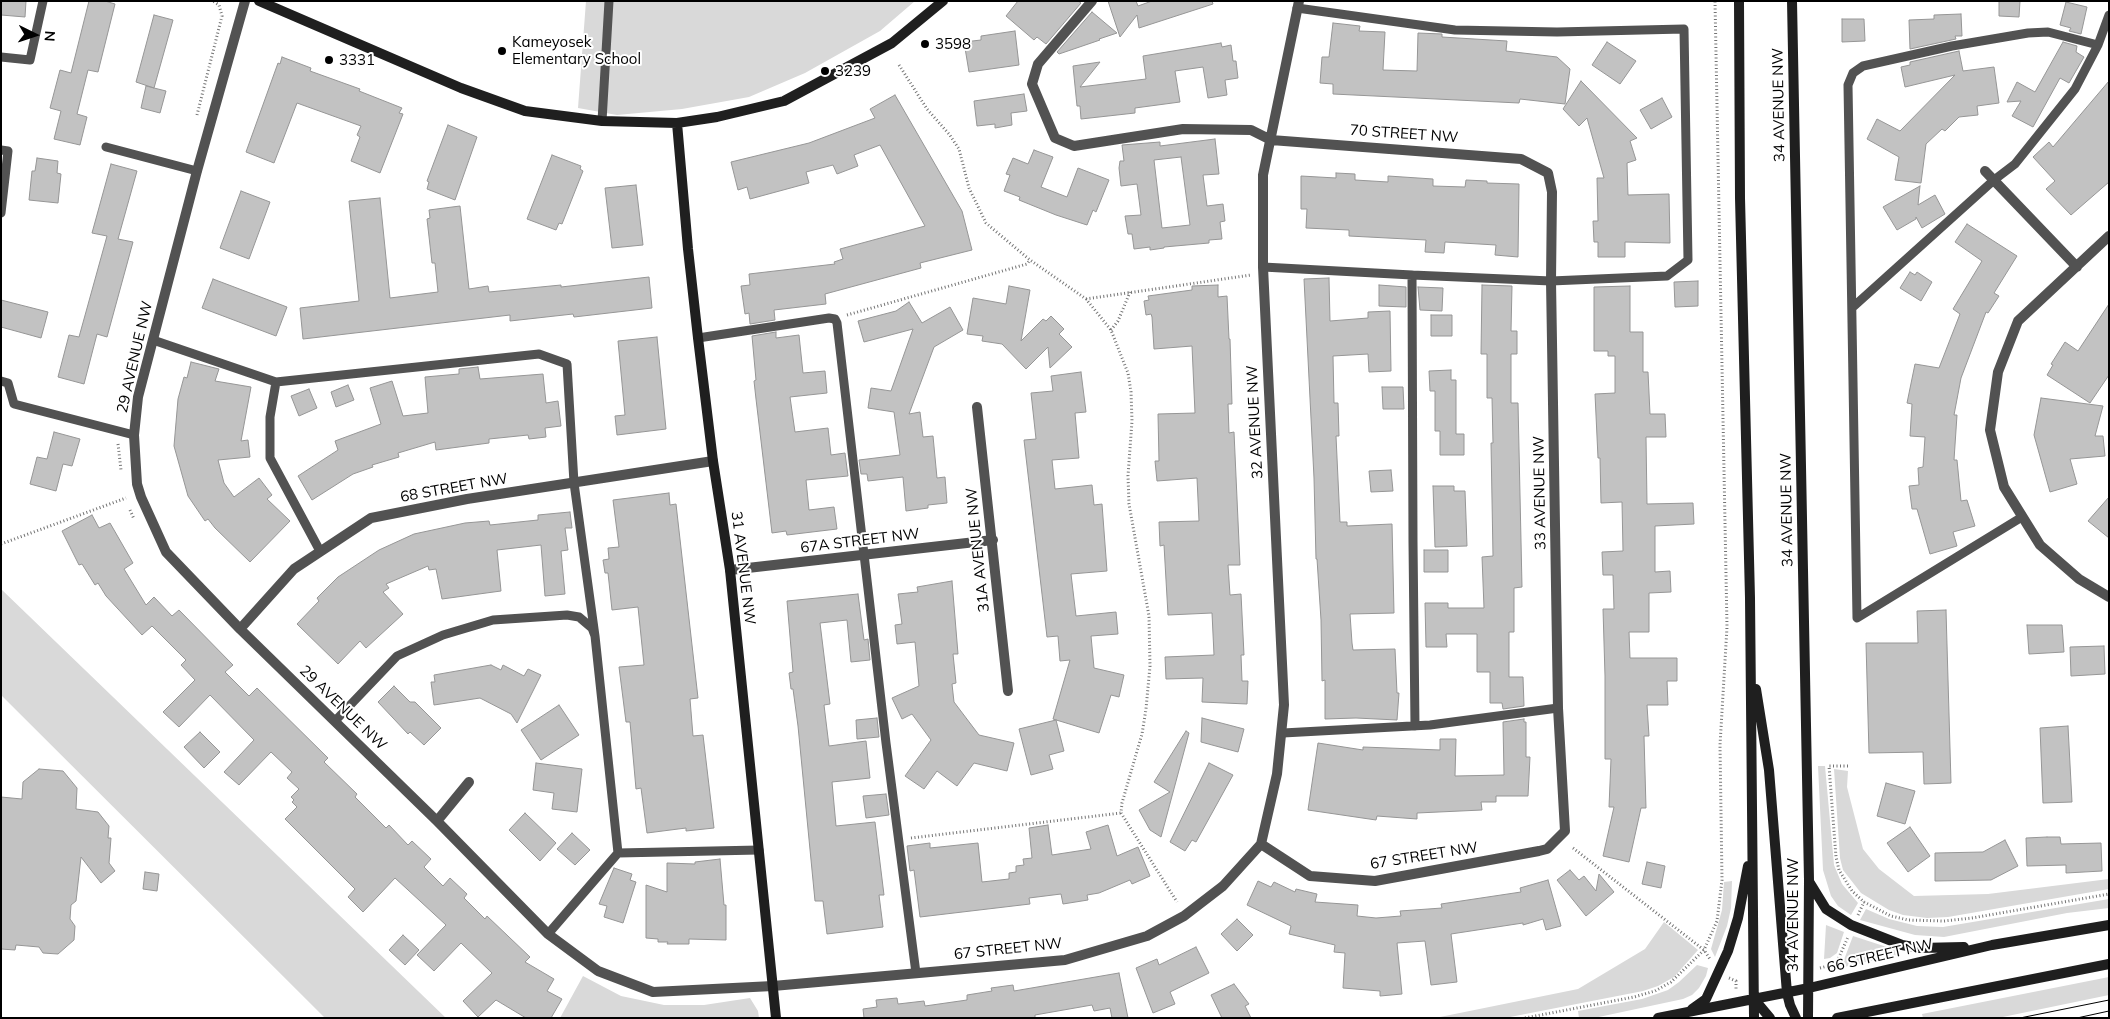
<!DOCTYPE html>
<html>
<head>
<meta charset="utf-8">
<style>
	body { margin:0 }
	#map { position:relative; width:2110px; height:1019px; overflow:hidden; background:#fff; font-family:Mulish,sans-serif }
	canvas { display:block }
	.frame { position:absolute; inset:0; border:2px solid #000; pointer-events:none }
	.north { position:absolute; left:10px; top:10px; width:50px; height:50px; -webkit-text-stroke:4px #fff; paint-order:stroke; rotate:94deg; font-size:14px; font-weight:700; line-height:20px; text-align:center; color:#000 }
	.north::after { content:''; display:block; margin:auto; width:18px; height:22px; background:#000; clip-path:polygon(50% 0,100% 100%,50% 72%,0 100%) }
</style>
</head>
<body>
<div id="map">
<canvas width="2110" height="1019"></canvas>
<div class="frame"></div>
<div class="north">N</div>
</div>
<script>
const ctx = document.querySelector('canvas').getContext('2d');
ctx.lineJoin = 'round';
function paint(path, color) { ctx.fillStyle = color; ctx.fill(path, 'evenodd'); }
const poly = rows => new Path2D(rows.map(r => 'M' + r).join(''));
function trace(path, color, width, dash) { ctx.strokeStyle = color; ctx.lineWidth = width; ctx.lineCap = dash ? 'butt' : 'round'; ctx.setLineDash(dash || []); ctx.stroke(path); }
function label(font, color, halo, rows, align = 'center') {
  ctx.font = font + ' Mulish,sans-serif'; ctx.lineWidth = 4; ctx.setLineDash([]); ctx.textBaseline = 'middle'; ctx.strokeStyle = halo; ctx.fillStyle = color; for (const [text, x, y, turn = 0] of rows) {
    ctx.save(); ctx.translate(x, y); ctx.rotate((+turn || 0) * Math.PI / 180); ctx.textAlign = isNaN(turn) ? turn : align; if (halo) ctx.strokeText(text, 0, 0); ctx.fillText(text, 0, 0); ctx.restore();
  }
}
const green = poly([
	[586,1,915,1,880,31,805,73,749,97,682,109,617,115,578,108],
	[1,589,446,1018,325,1018,1,695],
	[1818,766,1825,766,1834,865,1842,884,1858,903,1851,915,1838,906,1831,896,1823,870],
	[1834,769,1848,771,1847,787,1863,849,1879,869,1914,896,1988,894,2109,879,2109,889,1948,917,1927,918,1903,915,1889,910,1861,893,1843,870,1840,858],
	[1732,881,1731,908,1727,926,1715,957,1711,949,1722,910,1724,882],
	[2109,899,2109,908,2067,913,1944,937,1915,935,1860,920,1866,909,1889,919,1917,926,1943,927],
	[1664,922,1698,950,1674,977,1658,986,1643,991,1505,1018,1435,1018,1578,989,1645,949],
	[1826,925,1844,932,1837,953,1830,958,1824,959],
	[1853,936,1896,950,1897,955,1844,967,1842,965],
	[1697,965,1708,968,1706,976,1699,988,1692,995,1683,999,1594,1018,1579,1018,1578,1011,1642,999,1668,990,1679,982],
	[583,976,621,996,664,1005,704,1005,750,998,758,1011,759,1018,560,1018],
	[2109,977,2109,995,1998,1018,1923,1018,1922,1014]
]);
const building = poly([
	[1,1,26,1,25,17,1,15,1,1],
	[89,1,105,1,115,4,98,72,88,70,77,114,87,117,80,145,54,139,61,111,50,108,60,70,71,73,89,1],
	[1018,1,1078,1,1081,3,1046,44,1037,37,1034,40,1006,16,1018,1],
	[1108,1,1136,1,1138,6,1152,1,1212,1,1213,4,1139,28,1137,15,1120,37,1108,1],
	[1999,1,2020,1,2019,17,1999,16,1999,1],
	[2066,2,2087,7,2081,34,2069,31,2071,28,2060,25,2066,2],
	[1092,12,1117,33,1099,39,1100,40,1059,54,1057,52,1092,12],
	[1961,14,1962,36,1955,36,1956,39,1910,49,1909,20,1934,19,1934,15,1961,14],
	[154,15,173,20,154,88,136,82,154,15],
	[1842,19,1864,19,1865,41,1842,42,1842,19],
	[1333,23,1360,26,1359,31,1385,32,1383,70,1417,71,1418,33,1442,34,1442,37,1507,41,1506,51,1557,57,1570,69,1565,104,1520,99,1519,103,1333,94,1333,84,1320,83,1322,57,1329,57,1333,23],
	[1015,31,1019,65,969,72,964,42,981,40,981,36,1015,31],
	[1607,42,1636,61,1620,84,1592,65,1607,42],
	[2063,42,2077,46,2076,52,2084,57,2069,83,2060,78,2033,127,2012,116,2021,101,2007,102,2017,82,2035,92,2063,42],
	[1221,43,1222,47,1231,45,1233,61,1236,61,1238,78,1225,80,1227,95,1208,98,1203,67,1175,71,1180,102,1135,108,1135,113,1081,119,1080,106,1077,106,1073,66,1100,62,1080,87,1146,79,1143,56,1221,43],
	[1959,51,1963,71,1994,67,1999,103,1977,106,1978,115,1959,117,1945,131,1942,129,1926,144,1921,183,1895,180,1899,157,1867,139,1877,119,1900,131,1955,75,1905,87,1901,67,1910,65,1910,62,1959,51],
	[282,57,311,68,310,71,360,89,359,91,402,108,399,113,403,114,380,173,351,161,360,137,357,135,361,126,297,103,274,163,246,152,278,63,280,64,282,57],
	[1581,81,1637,138,1630,141,1636,160,1627,163,1628,195,1669,194,1670,243,1625,242,1625,257,1598,257,1598,242,1594,242,1593,221,1598,221,1597,178,1604,178,1587,118,1579,126,1563,109,1581,81],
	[2109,81,2109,182,2071,215,2046,189,2055,181,2033,157,2049,142,2053,147,2109,81],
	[146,86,166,91,160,113,141,108,146,86],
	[1024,94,1027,111,1011,113,1012,125,995,128,995,124,977,126,974,101,1024,94],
	[895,95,962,211,972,250,920,263,921,268,825,294,826,304,774,310,775,320,750,324,749,313,745,314,741,286,750,285,749,274,835,264,834,262,843,259,840,249,925,226,880,145,854,155,858,166,837,174,833,165,806,172,809,183,750,199,747,187,738,190,731,162,809,143,875,118,870,109,895,95],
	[1662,98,1672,117,1651,129,1640,110,1662,98],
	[448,125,477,137,455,200,427,189,429,182,427,181,448,125],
	[1215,139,1219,174,1203,175,1207,206,1223,204,1225,221,1220,222,1222,239,1209,240,1209,243,1164,247,1164,248,1150,250,1150,247,1134,249,1132,234,1128,234,1125,216,1141,215,1137,184,1121,186,1119,168,1120,161,1124,161,1122,145,1160,142,1160,146,1215,139],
	[1181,157,1190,225,1162,228,1154,160,1181,157],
	[1034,150,1053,157,1041,187,1067,197,1078,168,1109,180,1096,212,1093,210,1087,225,1056,215,1019,200,1020,197,1004,191,1010,175,1006,174,1013,158,1028,164,1034,150],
	[552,155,581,166,580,169,583,171,562,224,559,223,556,230,527,219,552,155],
	[37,158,58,161,57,173,61,174,58,203,29,200,32,171,35,171,37,158],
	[111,164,137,171,118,239,133,242,107,337,97,334,84,384,58,377,69,335,79,337,107,236,92,233,111,164],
	[1336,173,1355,174,1355,180,1388,182,1388,176,1433,179,1433,186,1465,187,1466,180,1487,181,1487,183,1519,184,1518,257,1495,255,1496,245,1445,242,1444,253,1425,252,1426,240,1349,236,1349,230,1306,228,1307,209,1301,209,1301,176,1336,178,1336,173],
	[636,185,643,245,612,248,605,188,636,185],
	[1920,186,1918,205,1935,195,1945,214,1922,228,1916,217,1916,219,1897,230,1883,207,1920,186],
	[241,191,270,202,249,259,220,248,241,191],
	[380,198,390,298,438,292,435,263,432,263,427,219,430,218,429,210,460,206,469,289,488,286,489,292,561,285,561,287,649,277,652,308,574,317,573,314,510,321,510,315,303,339,300,308,359,301,349,201,380,198],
	[1967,224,2017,256,1994,293,1999,296,1988,313,1986,312,1961,378,1954,415,1957,415,1954,460,1957,460,1961,501,1967,500,1975,526,1953,532,1957,546,1930,554,1917,509,1912,509,1909,486,1919,485,1918,468,1923,467,1925,437,1910,436,1912,404,1907,403,1915,364,1939,368,1960,314,1953,309,1982,261,1955,242,1967,224],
	[1910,272,1915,275,1917,272,1932,282,1921,301,1900,288,1910,272],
	[1329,278,1330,321,1368,318,1368,312,1390,311,1391,371,1369,372,1368,354,1333,356,1334,403,1338,403,1339,436,1336,436,1340,522,1347,522,1347,526,1392,524,1394,613,1350,614,1352,643,1353,650,1395,649,1397,693,1399,693,1397,720,1356,718,1325,719,1325,680,1322,681,1321,620,1317,559,1316,559,1314,478,1304,279,1329,278],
	[213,279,287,307,276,336,202,308,213,279],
	[1698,281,1698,306,1675,307,1674,282,1698,281],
	[1218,285,1218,297,1227,296,1229,339,1230,339,1232,404,1228,404,1229,433,1234,432,1240,565,1228,565,1230,595,1241,594,1244,655,1241,655,1242,681,1248,681,1247,704,1202,702,1203,678,1166,679,1165,657,1214,655,1212,613,1168,615,1164,545,1160,546,1159,522,1199,521,1197,478,1157,481,1155,461,1159,461,1158,414,1195,413,1192,346,1154,349,1152,317,1151,314,1146,315,1144,301,1149,300,1148,296,1192,290,1192,286,1218,285],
	[1379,285,1406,287,1406,307,1379,306,1379,285],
	[1482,285,1512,286,1511,331,1517,331,1517,354,1511,354,1511,403,1518,403,1522,587,1514,588,1514,632,1509,632,1509,677,1523,677,1524,706,1503,709,1502,703,1490,703,1490,672,1477,672,1477,634,1446,634,1447,647,1426,647,1425,603,1448,603,1448,608,1484,608,1482,557,1493,556,1491,443,1493,443,1492,398,1487,398,1487,354,1481,354,1482,285],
	[1009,286,1030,290,1021,341,1043,319,1046,321,1051,316,1064,329,1059,334,1072,347,1050,368,1048,347,1026,369,1002,344,982,341,983,336,967,334,973,298,1006,304,1009,286],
	[1630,286,1630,332,1643,332,1643,372,1648,372,1650,414,1665,414,1666,437,1646,437,1647,504,1693,503,1694,524,1655,526,1655,572,1670,571,1671,592,1649,593,1649,632,1629,632,1630,658,1677,658,1677,681,1667,681,1668,705,1647,705,1649,736,1644,736,1646,808,1641,808,1629,862,1603,856,1614,807,1609,807,1611,759,1605,759,1605,676,1603,609,1614,609,1613,575,1603,575,1602,552,1623,551,1622,502,1601,503,1600,458,1598,458,1595,394,1615,393,1615,356,1608,356,1608,351,1594,351,1594,287,1630,286],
	[1418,287,1443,288,1442,311,1420,310,1418,287],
	[1,300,48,312,41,338,1,327,1,300],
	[909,302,922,323,950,307,963,330,934,347,909,414,920,412,923,437,933,436,937,478,945,477,947,503,928,505,928,508,906,511,903,477,868,481,867,474,861,474,859,460,900,455,894,412,868,408,871,388,891,391,913,329,864,342,858,321,896,311,909,302],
	[2109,304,2109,375,2090,403,2047,375,2053,365,2051,364,2065,342,2078,351,2109,304],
	[1431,315,1452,315,1452,336,1431,336,1431,315],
	[776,332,776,338,799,335,803,373,825,371,827,393,790,397,795,432,828,428,831,455,845,453,848,476,806,480,809,510,834,507,837,529,787,535,786,531,772,533,756,399,754,381,756,380,752,336,776,332],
	[657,337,666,429,617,435,615,416,625,415,618,341,657,337],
	[191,362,219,369,215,381,251,387,241,441,248,440,250,457,218,460,224,483,234,497,259,478,272,495,267,499,290,521,250,562,215,528,208,519,205,521,188,496,174,446,178,399,184,377,187,378,191,362],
	[478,367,480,379,543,374,546,403,558,401,561,426,545,428,546,437,529,439,528,435,489,439,489,443,436,450,435,442,398,453,399,457,372,465,373,467,353,474,312,500,298,476,338,450,335,441,381,424,370,388,392,381,403,416,428,413,425,377,459,374,459,369,478,367],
	[1451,370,1451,380,1456,380,1456,434,1464,434,1464,455,1440,455,1440,431,1435,431,1435,391,1430,391,1429,371,1451,370],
	[1081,372,1086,412,1075,413,1079,458,1052,460,1055,489,1092,485,1094,505,1102,504,1107,571,1071,574,1076,616,1116,612,1118,634,1091,636,1094,668,1124,675,1119,697,1111,695,1099,733,1053,719,1070,660,1060,661,1058,636,1047,637,1024,440,1036,439,1031,393,1053,391,1051,376,1081,372],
	[348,385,354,400,336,407,331,392,348,385],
	[1382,387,1403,387,1404,409,1383,409,1382,387],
	[309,389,317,408,299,416,291,396,309,389],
	[2041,398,2103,406,2095,436,2103,436,2105,456,2070,459,2077,484,2050,492,2034,435,2041,398],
	[54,432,80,439,72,466,63,464,56,491,30,484,37,457,47,459,54,432],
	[1391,470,1393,491,1371,492,1369,471,1391,470],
	[1433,486,1454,486,1454,491,1465,491,1467,546,1435,547,1433,486],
	[669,493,670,505,676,504,692,645,698,698,690,699,693,736,703,735,714,828,686,831,686,828,647,833,641,788,636,789,630,722,626,722,619,667,644,665,638,607,612,610,608,573,605,573,603,560,609,559,608,548,619,547,613,500,669,493],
	[2109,497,2109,538,2088,521,2109,497],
	[570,512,572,528,565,528,568,550,561,551,565,594,545,596,541,545,497,550,501,591,442,599,436,569,429,570,428,566,386,584,389,588,383,592,403,614,366,648,360,641,338,664,297,624,319,601,317,598,338,577,379,550,414,534,465,523,489,521,490,525,538,520,538,515,570,512],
	[92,515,99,528,110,523,133,563,124,569,146,605,154,597,172,616,179,610,233,665,225,672,249,696,257,688,328,758,324,762,357,794,355,797,386,828,389,825,408,845,412,841,431,859,424,867,443,886,450,878,467,894,464,898,485,919,487,916,530,957,525,962,554,979,547,991,562,999,551,1018,526,1018,496,1000,478,1017,463,1001,492,973,461,943,434,971,417,955,446,925,395,878,363,912,348,897,355,889,285,819,297,807,292,802,294,800,291,797,299,789,287,778,292,772,271,752,239,785,224,772,254,740,210,695,179,727,163,712,195,680,181,665,186,660,152,626,142,635,106,596,98,583,95,585,82,564,79,565,62,531,92,515],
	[1424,550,1448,550,1448,572,1424,572,1424,550],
	[952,581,958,654,953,654,956,683,952,684,954,702,979,735,1014,743,1007,771,974,763,957,786,937,771,924,789,905,776,931,740,912,714,902,719,892,698,919,686,915,642,897,644,895,625,902,624,898,594,918,592,917,587,952,581],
	[858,594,864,640,868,639,870,660,851,662,847,620,820,623,830,704,824,705,829,746,866,741,870,778,832,782,836,826,875,822,884,895,879,895,883,927,827,934,823,901,815,901,798,726,793,689,791,689,789,673,793,672,787,601,858,594],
	[1946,610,1951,783,1924,784,1923,752,1869,753,1866,643,1918,643,1917,611,1946,610],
	[2027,625,2062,625,2064,652,2029,654,2027,625],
	[2104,646,2105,674,2071,676,2070,647,2104,646],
	[491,665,501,670,503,665,524,676,528,669,541,675,517,723,511,714,480,698,434,705,431,682,435,682,434,675,491,665],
	[394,686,410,702,415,702,441,728,424,745,410,732,408,734,378,702,394,686],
	[559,705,579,735,541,760,521,730,559,705],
	[877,718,879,737,857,739,856,720,877,718],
	[1202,718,1244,729,1238,752,1201,742,1202,718],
	[1524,719,1524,722,1526,722,1526,757,1530,757,1528,796,1496,796,1496,802,1481,802,1482,810,1417,813,1417,819,1377,816,1376,820,1308,810,1318,743,1363,750,1363,747,1440,750,1440,739,1456,739,1455,776,1504,775,1503,722,1524,719],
	[1056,720,1064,751,1049,755,1053,769,1031,775,1019,729,1056,720],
	[2068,726,2072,802,2043,803,2040,728,2068,726],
	[1186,731,1189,733,1161,837,1150,830,1139,810,1170,792,1154,782,1186,731],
	[200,732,220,752,204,768,184,747,200,732],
	[536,763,582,769,577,812,552,809,554,793,533,790,536,763],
	[1209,763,1233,775,1196,842,1192,840,1185,851,1170,842,1209,763],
	[39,769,63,771,77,788,76,809,98,812,109,826,108,838,111,838,109,863,115,871,101,883,81,857,76,901,71,905,70,919,75,926,74,940,58,954,43,953,39,947,16,945,15,950,1,949,1,797,22,799,23,782,39,769],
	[1886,783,1915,791,1905,824,1877,816,1886,783],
	[886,794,889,815,866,818,863,796,886,794],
	[525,813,556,843,540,861,509,830,525,813],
	[1048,825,1052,855,1091,849,1086,832,1108,825,1117,856,1138,847,1150,876,1132,884,1130,880,1099,893,1087,895,1088,900,1063,904,1061,894,1029,898,1030,904,920,917,914,870,910,871,907,846,930,843,930,848,978,843,982,882,1009,879,1009,873,1016,872,1016,866,1024,865,1023,859,1032,858,1029,828,1048,825],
	[1910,827,1930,856,1908,872,1887,843,1910,827],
	[572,833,590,850,575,865,557,849,572,833],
	[2047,837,2060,837,2061,844,2101,843,2102,871,2066,873,2066,865,2027,866,2026,838,2047,837],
	[2005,840,2018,866,1991,880,1935,881,1935,853,1983,852,2005,840],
	[720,859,724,905,726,905,726,940,689,939,689,944,667,944,668,942,658,942,658,939,646,938,646,885,667,892,667,863,695,864,695,862,720,859],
	[1647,862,1665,866,1661,888,1642,884,1647,862],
	[614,868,632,874,630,880,636,882,623,923,604,917,607,906,599,904,614,868],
	[1570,870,1579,880,1584,876,1596,891,1599,874,1614,892,1586,916,1557,880,1570,870],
	[145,872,159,874,157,891,143,889,145,872],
	[1548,880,1561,926,1546,930,1543,919,1523,925,1523,923,1451,934,1457,982,1431,985,1425,941,1397,943,1402,994,1380,996,1380,991,1343,988,1345,953,1334,952,1335,945,1289,934,1291,926,1247,905,1258,881,1271,887,1274,882,1295,892,1296,889,1317,894,1315,902,1358,905,1357,916,1376,918,1401,916,1400,911,1442,908,1441,904,1521,892,1520,888,1548,880],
	[1237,919,1253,935,1237,951,1221,934,1237,919],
	[403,935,419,950,405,965,389,950,403,935],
	[1196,947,1209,973,1170,992,1175,1004,1153,1013,1136,968,1157,959,1159,965,1196,947],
	[1119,973,1128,1018,1112,1018,1110,1008,1094,1011,1092,1005,1035,1015,1035,1018,864,1018,863,1009,877,1007,876,1000,897,998,898,1004,924,1001,925,1006,967,1000,967,995,992,991,991,988,1013,985,1014,991,1119,973],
	[1234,984,1249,1004,1245,1006,1251,1018,1222,1018,1211,995,1234,984]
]);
const path = poly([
	[899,65,927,109,949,134,959,149,969,188,986,223,1030,260,1086,299,1111,330,1128,373,1131,392,1132,421,1128,476,1129,504,1149,616,1150,666,1146,709,1142,734,1122,803,1121,813,1177,902],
	[197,115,222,16,219,5,213,1],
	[1086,299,1251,275],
	[847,315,1027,264,1030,260],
	[1111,330,1118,321,1130,292],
	[118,444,121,470],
	[130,510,134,519],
	[1,544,126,498],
	[1848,766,1829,766,1836,857,1839,870,1852,891,1864,902,1891,916,1908,920,1944,921,1972,918,2109,894],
	[911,838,1121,813],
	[1573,848,1704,950,1710,959],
	[1858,915,1864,902],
	[1820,968,1836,964],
	[1837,968,1836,964,1848,937],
	[1729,978,1736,981,1736,990],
	[1525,1018,1634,997,1655,991,1671,982,1704,950,1717,921,1722,880,1720,745,1727,627,1715,1]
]);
const lane = poly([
	[1297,8,1455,30,1557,32,1684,29,1688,260,1667,276,1551,281,1412,275],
	[1,57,30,60,43,1],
	[602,121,609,1],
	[106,147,197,171],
	[1,150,8,151,1,213],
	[1263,267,1412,275,1413,542,1415,726],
	[1853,307,1994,180,2015,164,2075,89,2098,45,2109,15],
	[698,338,829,318,835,319,837,323,886,743,916,973],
	[153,340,276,382,539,354,567,364,574,483,595,636],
	[1,381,8,383,14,404,134,435],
	[276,382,270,417,270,458,320,551],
	[2022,517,1857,618,1848,85,1853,73,1863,66,1952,46,2028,33,2048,32,2098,45],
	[335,721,397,656,443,635,493,620,567,615,579,617,592,628,595,636,618,853],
	[1283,733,1430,725,1558,708],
	[548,934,618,853,759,850]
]);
const street = poly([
	[245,1,197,171,138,397,134,435,137,484,141,497,166,552,240,629,437,821,548,934,598,971,653,992,773,986,1065,960,1147,936,1184,916,1223,886,1261,844,1277,774,1284,705,1263,267,1263,175,1299,1],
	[1092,1,1038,64,1032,84,1055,138,1074,146,1183,129,1251,130,1271,140,1521,159,1548,173,1552,192,1551,281,1558,708,1565,831,1547,849,1539,851,1375,881,1310,876,1261,844],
	[1985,171,2077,267],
	[2109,236,2018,321,1998,372,1990,430,2004,487,2040,545,2079,579,2109,597],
	[977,407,1008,691],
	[730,570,993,540],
	[240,629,294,569,371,518,467,499,713,461],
	[437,821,469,782]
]);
const secondary = poly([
	[259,1,461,88,525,111,602,121,677,123,717,117,784,101,892,43,943,1],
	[1739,1,1740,198,1750,598,1754,1018],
	[1792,1,1809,880,1808,1018],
	[677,123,688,249,698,338,713,461,730,570,776,1018],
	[1756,689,1769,770,1787,993,1790,1005,1796,1018],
	[1810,883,1826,909,1851,925,1902,945,1919,948,1964,947],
	[1754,999,1770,1018],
	[1692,1009,1706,999,1728,951,1738,918,1748,866],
	[1658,1018,1809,988,1992,945,2109,925],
	[1837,1018,2109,964]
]);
const tram = poly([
	[2020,1018,2109,1000],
	[2077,1018,2109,1011]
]);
const markers = [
	[925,44,5,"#000"],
	[502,51,5,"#000"],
	[329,60,5,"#000"],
	[825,71,5,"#000"]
];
const poiNames = [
	["Kameyosek",512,42],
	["Elementary School",512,59],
	["3598",935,44],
	["3331",339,60],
	["3239",835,71]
];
const streetNames = [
	["34 AVENUE NW",1779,105,-91],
	["70 STREET NW",1404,134,4],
	["29 AVENUE NW",135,357,-77],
	["32 AVENUE NW",1255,422,-93],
	["68 STREET NW",454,488,-10],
	["33 AVENUE NW",1540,493,-91],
	["34 AVENUE NW",1787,510,-91],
	["67A STREET NW",860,541,-7],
	["31A AVENUE NW",978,550,-96],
	["31 AVENUE NW",743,568,83],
	["29 AVENUE NW",343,708,44],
	["67 STREET NW",1424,856,-9],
	["34 AVENUE NW",1793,915,-90],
	["67 STREET NW",1008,949,-6],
	["66 STREET NW",1880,956,-13]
];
paint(green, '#d9d9d9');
paint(building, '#c2c2c2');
trace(building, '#969696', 1);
trace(path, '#747474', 3, [1, 2.5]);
trace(lane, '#525252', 9);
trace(street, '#525252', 10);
trace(secondary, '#1f1f1f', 10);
trace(tram, '#000', 1);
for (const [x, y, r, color] of markers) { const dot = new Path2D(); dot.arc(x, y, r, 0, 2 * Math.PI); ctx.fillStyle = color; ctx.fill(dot); trace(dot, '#fff', 2); }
label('15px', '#000', '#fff', poiNames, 'left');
label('15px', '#000', '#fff', streetNames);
</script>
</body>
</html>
